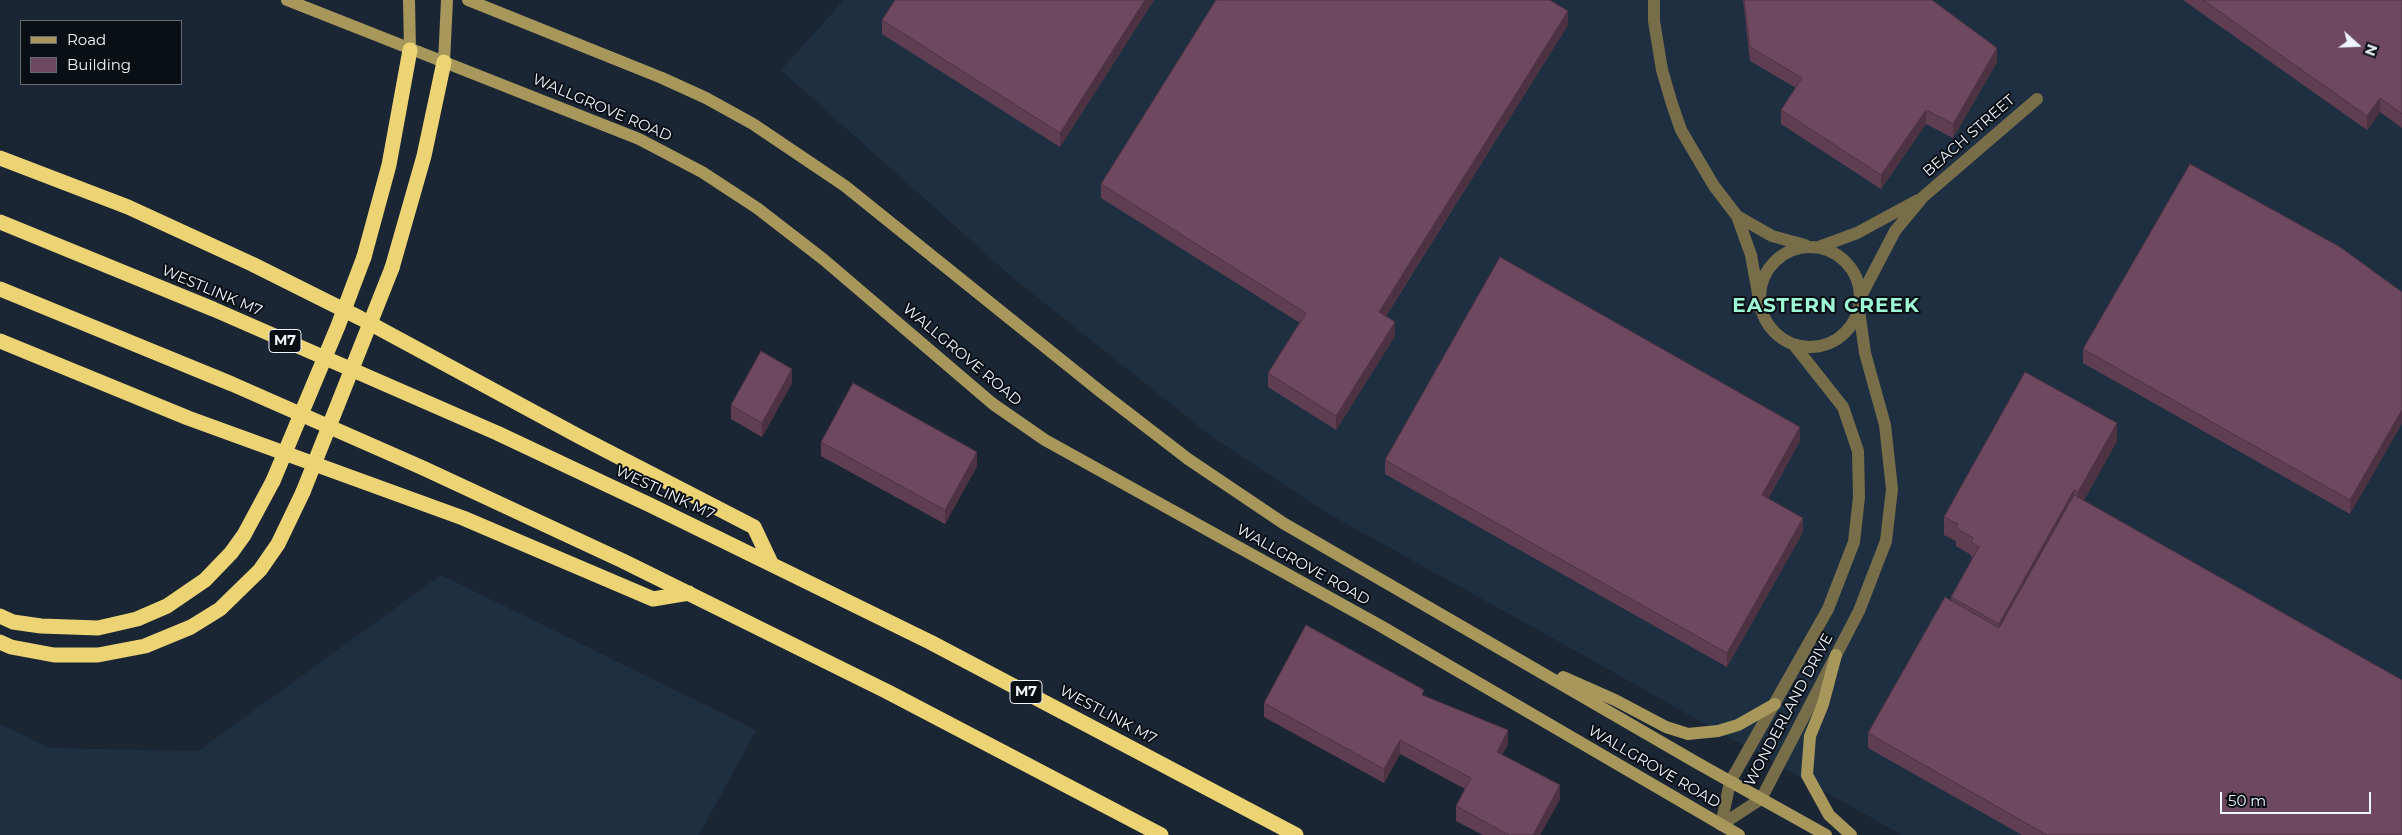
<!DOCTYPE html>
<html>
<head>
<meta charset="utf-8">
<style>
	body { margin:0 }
	#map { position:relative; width:2402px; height:835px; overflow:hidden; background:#1b2634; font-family:Montserrat,sans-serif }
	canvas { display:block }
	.legend { position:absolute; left:20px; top:20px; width:162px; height:65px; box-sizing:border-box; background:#0a0f15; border:1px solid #666b72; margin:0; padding:6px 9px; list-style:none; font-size:15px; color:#eff5fd }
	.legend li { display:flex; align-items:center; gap:10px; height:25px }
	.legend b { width:25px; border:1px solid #666b72 }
	.north { position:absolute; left:2332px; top:20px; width:50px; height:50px; -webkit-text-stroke:4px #0a0f15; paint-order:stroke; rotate:110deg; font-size:14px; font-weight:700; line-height:20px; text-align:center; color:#eff5fd }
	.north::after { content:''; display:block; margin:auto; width:18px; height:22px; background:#eff5fd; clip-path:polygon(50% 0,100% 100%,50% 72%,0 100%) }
	.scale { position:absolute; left:2220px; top:792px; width:151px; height:22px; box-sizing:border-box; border:2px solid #eff5fd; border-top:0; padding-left:6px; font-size:15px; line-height:18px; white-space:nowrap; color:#eff5fd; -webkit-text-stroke:4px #0a0f15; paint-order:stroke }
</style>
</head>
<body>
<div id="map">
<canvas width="2402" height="835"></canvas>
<ul class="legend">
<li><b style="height:6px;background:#a7975b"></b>Road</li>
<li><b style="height:14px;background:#6e485e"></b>Building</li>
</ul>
<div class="north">N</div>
<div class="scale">50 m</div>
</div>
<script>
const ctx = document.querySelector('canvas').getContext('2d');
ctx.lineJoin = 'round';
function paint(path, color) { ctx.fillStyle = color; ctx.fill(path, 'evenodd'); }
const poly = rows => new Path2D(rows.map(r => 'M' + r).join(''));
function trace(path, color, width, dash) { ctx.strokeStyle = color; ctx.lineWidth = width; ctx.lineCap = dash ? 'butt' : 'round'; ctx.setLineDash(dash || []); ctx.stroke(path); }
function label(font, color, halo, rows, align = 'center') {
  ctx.font = font + ' Montserrat,sans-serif'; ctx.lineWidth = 4; ctx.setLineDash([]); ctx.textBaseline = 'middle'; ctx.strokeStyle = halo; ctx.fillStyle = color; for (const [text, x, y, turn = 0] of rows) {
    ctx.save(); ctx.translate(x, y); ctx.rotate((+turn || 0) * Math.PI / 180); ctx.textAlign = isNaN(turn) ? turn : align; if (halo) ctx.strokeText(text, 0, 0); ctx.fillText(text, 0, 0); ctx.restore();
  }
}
const built = poly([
	[844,0,2402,0,2402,835,1902,835,1567,646,1327,513,1215,439,1012,277,781,70],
	[441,575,756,730,699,835,0,835,0,724,50,748,198,751]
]);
const minor = poly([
	[1654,0,1654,21,1662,70,1672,104,1681,130,1698,159,1714,186,1737,216,1751,255,1761,310],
	[1737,216,1772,236,1805,245],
	'1760 297a50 50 0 1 1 100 0a50 50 0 1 1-100 0Z',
	[1819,247,1857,233,1918,200],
	[1861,296,1895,231,1923,197,2037,99],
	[1721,825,1761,799,1859,611,1886,541,1892,489,1885,425,1865,353,1859,310],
	[1721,825,1730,782,1828,609,1854,542,1859,497,1858,451,1843,407,1794,345]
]);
const secondary = poly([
	[287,0,639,139,702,172,757,208,823,259,993,404,1045,440,1379,625,1739,835],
	[409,0,410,50],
	[468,0,662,78,706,98,753,124,845,186,1101,392,1188,459,1283,523,1699,764,1826,835],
	[444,62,447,0],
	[1836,655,1823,704,1810,736,1807,775,1829,815,1851,835],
	[1563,677,1615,700,1666,727,1688,734,1718,731,1738,725,1775,704]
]);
const motorway = poly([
	[0,158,128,207,252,264,360,318,580,437,754,527,771,563],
	[0,222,213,309,497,433,650,505,930,642,1296,835],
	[364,257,389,165,410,50],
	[392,268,424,156,444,62],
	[0,289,232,384,423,468,623,561,888,692,1161,835],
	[0,341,188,418,463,518,653,599,689,593],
	[0,616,13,622,41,626,98,628,137,619,167,606,205,580,231,553,244,535,273,481],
	[0,642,11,647,54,655,98,655,145,646,191,627,220,609,260,570,278,544,303,492]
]);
const motorwayBridge = poly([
	[273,481,338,326,364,257],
	[303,492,392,268]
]);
const wall = poly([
	[895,0,1154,0,1060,147,882,34,882,20],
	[1743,0,1932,0,1997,62,1953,138,1926,124,1881,189,1781,124,1781,110,1796,88,1750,61],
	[2183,0,2402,0,2402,128,2380,112,2367,130],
	[1568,25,1386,316,1395,336,1336,430,1268,387,1268,373,1300,323,1101,198,1101,184],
	[2402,292,2350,514,2083,363,2083,349],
	[792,383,762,437,731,419,731,405],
	[1800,441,1768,499,1803,532,1727,667,1385,474,1385,460],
	[2117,441,2084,500,2402,835,2022,835,1868,748,1868,733,1951,601,1951,597,1972,560,1971,555,1956,546,1956,541,1944,535,1944,517],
	[821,442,977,466,945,524,821,456],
	[1424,695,1508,744,1502,755,1560,799,1540,835,1483,835,1456,821,1456,806,1465,789,1400,754,1384,783,1264,717,1264,703]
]);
const shadedWall = poly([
	[1145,0,1154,0,1060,147,1060,133],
	[1568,11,1568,25,1379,326,1379,312],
	[1997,48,1997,62,1953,138,1953,124],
	[2380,98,2380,112,2367,130,2367,116],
	[1926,110,1926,124,1881,189,1881,175],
	[1395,322,1395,336,1336,430,1336,416],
	[792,369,792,383,762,437,762,423],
	[2402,410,2402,424,2350,514,2350,500],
	[2117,423,2117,441,2078,510,2078,492],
	[1800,427,1800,441,1762,509,1762,495],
	[977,452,977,466,945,524,945,510],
	[2074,490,2074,509,1999,642,1999,624],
	[1803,518,1803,532,1727,667,1727,653],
	[1508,730,1508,744,1497,766,1497,752],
	[1400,740,1400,754,1384,783,1384,769],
	[1560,785,1560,799,1540,835,1533,835]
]);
const building = poly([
	[895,0,1145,0,1060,133,882,20,895,0],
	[1216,0,1550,0,1568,11,1379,312,1395,322,1336,416,1268,373,1306,313,1101,184,1216,0],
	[1744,0,1932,0,1997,48,1953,124,1926,110,1881,175,1781,110,1802,78,1750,47,1744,0],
	[2203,0,2402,0,2402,114,2380,98,2367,116,2203,0],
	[2190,164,2340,247,2402,292,2402,410,2350,500,2083,349,2190,164],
	[1500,257,1800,427,1762,495,1803,518,1727,653,1385,460,1500,257],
	[761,351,792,369,762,423,731,405,761,351],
	[2025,372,2117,423,2078,492,2074,490,1999,624,1951,597,1979,547,1971,542,1973,538,1956,528,1958,524,1944,517,2025,372],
	[853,383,977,452,945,510,821,442,853,383],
	[2074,495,2402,680,2402,835,2047,835,1868,733,1945,597,1999,628,2074,495],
	[1306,625,1424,690,1422,695,1508,730,1497,752,1560,785,1533,835,1509,835,1456,806,1471,778,1400,740,1384,769,1264,703,1306,625]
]);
const shields = [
	[285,341,32],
	[1026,692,32]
];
const shieldNames = [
	["M7",285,341],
	["M7",1026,692]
];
const streetNames = [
	["WALLGROVE ROAD",602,108,23],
	["BEACH STREET",1969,136,-41],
	["WESTLINK M7",212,291,23],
	["WALLGROVE ROAD",962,355,40],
	["WESTLINK M7",665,493,25],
	["WALLGROVE ROAD",1303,565,29],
	["WONDERLAND DRIVE",1789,710,-62],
	["WESTLINK M7",1108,715,28],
	["WALLGROVE ROAD",1654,767,30]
];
const districtNames = [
	["EASTERN CREEK",1826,306]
];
paint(built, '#1f2f42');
trace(minor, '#776e49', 12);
trace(secondary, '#a7975b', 12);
trace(motorway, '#ecd373', 15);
trace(motorwayBridge, '#ecd373', 15);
paint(wall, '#5f3e51');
paint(shadedWall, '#4d3242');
paint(building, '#6e485e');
trace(building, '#4d3242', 1);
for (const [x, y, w] of shields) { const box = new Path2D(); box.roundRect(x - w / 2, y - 11.5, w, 23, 4); ctx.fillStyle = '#0a0f15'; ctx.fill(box); trace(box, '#eff5fd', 1); }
label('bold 14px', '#eff5fd', null, shieldNames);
label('15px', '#eff5fd', '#0a0f15', streetNames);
ctx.letterSpacing = '1px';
label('bold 20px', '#9df8d6', '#0a0f15', districtNames);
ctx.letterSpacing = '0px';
</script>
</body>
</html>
